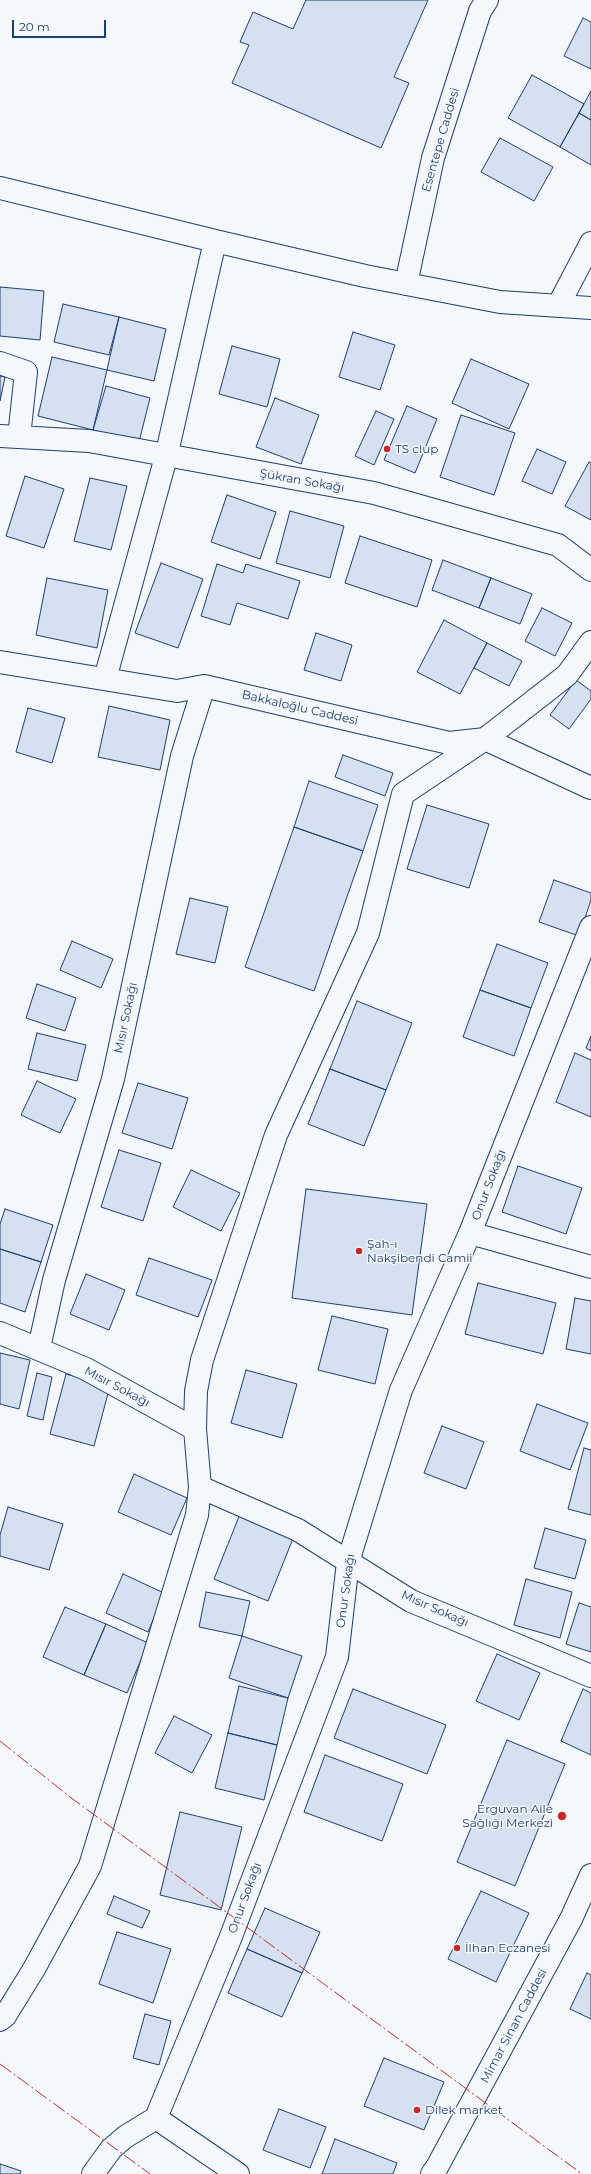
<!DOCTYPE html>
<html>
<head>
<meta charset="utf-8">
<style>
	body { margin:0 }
	#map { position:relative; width:591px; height:2174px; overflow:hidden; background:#f4f7fb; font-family:Montserrat,sans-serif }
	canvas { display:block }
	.scale { position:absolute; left:12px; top:20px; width:94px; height:18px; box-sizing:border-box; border:2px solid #1d3f73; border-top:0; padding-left:5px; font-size:12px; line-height:14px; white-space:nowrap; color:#1d3f73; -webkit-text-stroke:3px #f4f7fb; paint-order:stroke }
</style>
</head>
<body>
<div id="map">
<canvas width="591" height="2174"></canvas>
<div class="scale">20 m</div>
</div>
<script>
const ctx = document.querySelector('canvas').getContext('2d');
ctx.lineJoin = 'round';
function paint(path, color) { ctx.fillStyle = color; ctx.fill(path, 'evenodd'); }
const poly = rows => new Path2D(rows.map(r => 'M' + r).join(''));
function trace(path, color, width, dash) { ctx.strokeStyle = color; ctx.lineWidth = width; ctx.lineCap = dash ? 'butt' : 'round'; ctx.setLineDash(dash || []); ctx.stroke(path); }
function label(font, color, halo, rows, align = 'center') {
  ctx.font = font + ' Montserrat,sans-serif'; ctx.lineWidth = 3; ctx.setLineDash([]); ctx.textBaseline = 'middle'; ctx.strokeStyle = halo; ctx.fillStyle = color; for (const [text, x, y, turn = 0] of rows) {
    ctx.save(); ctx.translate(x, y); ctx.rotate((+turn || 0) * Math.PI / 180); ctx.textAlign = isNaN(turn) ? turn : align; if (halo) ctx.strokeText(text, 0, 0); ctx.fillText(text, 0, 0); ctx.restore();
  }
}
const building = poly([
	[306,0,428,0,394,77,409,83,381,148,232,83,249,45,240,42,253,12,293,29,306,0],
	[583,18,591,22,591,69,564,56,583,18],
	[532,75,584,104,560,147,508,118,532,75],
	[591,91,591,120,579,113,591,91],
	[579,113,591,120,591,165,560,147,579,113],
	[500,138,553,167,534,201,481,172,500,138],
	[0,287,44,291,40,340,0,336,0,287],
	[63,304,119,317,109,355,54,342,63,304],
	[119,317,166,329,154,381,107,370,119,317],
	[353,332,395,345,380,390,339,377,353,332],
	[232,346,280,359,267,407,219,394,232,346],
	[52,357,107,370,93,430,38,416,52,357],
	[471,359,529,384,509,429,452,403,471,359],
	[0,376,5,377,0,401,0,376],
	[106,386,150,398,139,442,93,430,106,386],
	[275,398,319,415,301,464,256,447,275,398],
	[407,406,437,419,415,473,384,460,407,406],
	[376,411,394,419,374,465,355,456,376,411],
	[461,415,515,433,494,495,440,477,461,415],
	[537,449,566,462,552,494,522,481,537,449],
	[589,462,591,463,591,520,565,506,589,462],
	[25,476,64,489,44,548,6,536,25,476],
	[90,478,127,486,111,550,74,541,90,478],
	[227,495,276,512,260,559,211,542,227,495],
	[290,511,344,526,330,578,276,563,290,511],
	[360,536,432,560,417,607,345,583,360,536],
	[443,560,491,578,479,608,432,590,443,560],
	[161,563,203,579,178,648,135,633,161,563],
	[217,564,243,573,246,564,300,581,288,619,237,603,230,625,201,616,217,564],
	[47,578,108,590,97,648,36,635,47,578],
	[491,578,532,594,520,624,479,608,491,578],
	[542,608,572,623,555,656,525,641,542,608],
	[444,620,487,643,460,694,417,672,444,620],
	[316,633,352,645,341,681,304,670,316,633],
	[487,643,522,661,509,686,474,668,487,643],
	[576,680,591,691,591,699,569,729,550,715,576,680],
	[109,706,170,720,160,770,98,757,109,706],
	[28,708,65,718,52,763,16,752,28,708],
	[343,755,393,773,385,796,335,777,343,755],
	[309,781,378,805,363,851,294,827,309,781],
	[427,805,489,824,469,888,407,869,427,805],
	[294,827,363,851,314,991,245,967,294,827],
	[554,880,591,893,591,900,579,936,539,922,554,880],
	[190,898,228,907,215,963,176,954,190,898],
	[72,941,113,959,101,988,60,970,72,941],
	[497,944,548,963,531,1008,480,990,497,944],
	[37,984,76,998,65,1031,26,1018,37,984],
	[480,990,531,1008,514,1056,463,1037,480,990],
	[357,1001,412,1023,386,1090,330,1069,357,1001],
	[37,1033,86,1045,77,1081,28,1069,37,1033],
	[591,1036,591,1051,586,1048,591,1036],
	[575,1053,591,1060,591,1117,556,1102,575,1053],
	[330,1069,386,1090,364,1146,308,1124,330,1069],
	[37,1081,76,1099,60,1133,21,1115,37,1081],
	[138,1083,188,1098,172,1149,122,1133,138,1083],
	[119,1150,161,1163,143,1221,101,1207,119,1150],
	[518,1166,582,1188,566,1234,502,1212,518,1166],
	[191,1170,240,1193,221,1231,173,1207,191,1170],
	[306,1189,427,1204,412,1315,292,1298,306,1189],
	[5,1209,53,1225,41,1262,0,1249,0,1224,5,1209],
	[0,1249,41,1262,25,1312,0,1303,0,1249],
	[149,1258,212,1280,198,1317,136,1295,149,1258],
	[86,1274,125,1290,109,1330,70,1314,86,1274],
	[478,1283,556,1303,543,1354,465,1334,478,1283],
	[575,1298,591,1301,591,1354,566,1349,575,1298],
	[332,1316,388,1329,375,1384,318,1370,332,1316],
	[0,1353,30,1360,19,1409,0,1404,0,1353],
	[246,1370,297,1384,282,1438,231,1423,246,1370],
	[37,1373,52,1377,43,1420,27,1416,37,1373],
	[66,1374,110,1386,94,1446,50,1434,66,1374],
	[537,1404,588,1423,570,1470,520,1451,537,1404],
	[442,1426,484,1442,466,1489,424,1473,442,1426],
	[584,1448,591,1450,591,1515,568,1509,584,1448],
	[134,1474,187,1498,171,1535,118,1512,134,1474],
	[8,1507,63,1524,49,1570,0,1556,0,1535,8,1507],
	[240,1514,294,1536,268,1601,214,1579,240,1514],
	[545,1528,586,1540,575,1579,534,1568,545,1528],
	[123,1574,164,1593,148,1632,106,1613,123,1574],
	[526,1579,572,1592,560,1638,514,1625,526,1579],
	[206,1592,250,1601,242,1636,199,1627,206,1592],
	[579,1603,591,1607,591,1652,566,1644,579,1603],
	[65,1607,106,1624,84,1675,43,1657,65,1607],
	[106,1624,148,1643,127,1693,84,1675,106,1624],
	[242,1636,302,1656,288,1698,229,1678,242,1636],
	[497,1654,540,1673,519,1720,476,1701,497,1654],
	[239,1686,288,1698,277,1745,228,1733,239,1686],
	[353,1689,446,1725,427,1774,334,1738,353,1689],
	[583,1689,591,1693,591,1755,561,1741,583,1689],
	[174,1716,212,1735,192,1773,155,1753,174,1716],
	[228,1733,277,1745,264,1800,215,1788,228,1733],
	[507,1740,565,1764,515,1886,457,1862,507,1740],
	[325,1755,403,1784,382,1841,304,1812,325,1755],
	[180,1812,242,1827,221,1910,160,1895,180,1812],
	[481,1891,529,1913,496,1982,448,1959,481,1891],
	[114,1896,150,1911,142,1928,107,1914,114,1896],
	[265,1908,320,1932,302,1973,247,1949,265,1908],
	[117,1932,171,1949,153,2003,99,1984,117,1932],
	[247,1949,302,1973,282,2017,228,1993,247,1949],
	[587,1973,591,1975,591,2019,570,2009,587,1973],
	[145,2014,171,2021,159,2065,133,2058,145,2014],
	[384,2058,444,2082,424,2130,364,2106,384,2058],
	[279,2109,326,2127,310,2168,263,2150,279,2109],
	[335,2139,397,2163,393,2174,322,2174,335,2139],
	[0,2164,21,2171,20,2174,0,2174,0,2164]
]);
const street = poly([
	[0,188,215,241],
	[406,284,433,158,480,11,487,0],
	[558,306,591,243],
	[0,363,26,372,19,437],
	[0,436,89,441,374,493,558,545,591,570],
	[0,662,177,691,204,686,449,743,485,739,591,788],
	[105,679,166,457,215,241,365,276,500,302,591,308],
	[470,1233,591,1267],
	[0,1333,86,1369,195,1429],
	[39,1348,54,1280,113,1079,182,756,204,686],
	[200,1487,298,1530,411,1601,591,1676],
	[0,2020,5,2016,34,1969,90,1866,197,1515,200,1487,195,1429,196,1391,202,1360,276,1135,368,933,403,794,485,739,567,675,591,642],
	[93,2174,111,2149,125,2137,156,2118],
	[238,2174,156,2118,230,1939,337,1657,348,1562,401,1390,470,1233,591,927]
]);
const secondary = poly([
	[432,2174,437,2167,571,1919,591,1875]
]);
const power = poly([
	[0,1741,70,1797,582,2174],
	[0,2064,150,2174]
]);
const markers = [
	[387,449,4,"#c62828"],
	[359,1251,4,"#c62828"],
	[562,1816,5,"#c62828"],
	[457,1948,4,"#c62828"],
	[417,2110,4,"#c62828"]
];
const streetNames = [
	["Esentepe Caddesi",441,140,-74],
	["Şükran Sokağı",302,481,10],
	["Bakkaloğlu Caddesi",300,708,13],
	["Mısır Sokağı",126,1018,-78],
	["Onur Sokağı",489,1185,-69],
	["Mısır Sokağı",117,1387,28],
	["Onur Sokağı",346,1591,-82],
	["Mısır Sokağı",435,1609,24],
	["Onur Sokağı",245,1898,-70],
	["Mimar Sinan Caddesi",514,2026,-62]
];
const poiNames = [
	["TS clup",395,449],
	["Şah-ı",367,1244],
	["Nakşibendi Camii",367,1258],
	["Erguvan Aile",553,1809,"right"],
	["Sağlığı Merkezi",553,1823,"right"],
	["İlhan Eczanesi",465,1948],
	["Dilek market",425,2110]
];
paint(building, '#d5e0f0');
trace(building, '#1d3f73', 1);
trace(street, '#1d3f73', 24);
trace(secondary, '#1d3f73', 24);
trace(street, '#f4f7fb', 22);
trace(secondary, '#f4f7fb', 22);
trace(power, '#c62828', 1, [14, 3, 2, 3]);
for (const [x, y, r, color] of markers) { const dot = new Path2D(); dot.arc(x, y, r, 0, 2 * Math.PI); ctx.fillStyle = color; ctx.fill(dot); trace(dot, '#f4f7fb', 1.5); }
label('12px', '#1d3f73', '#f4f7fb', streetNames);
label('12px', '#1d3f73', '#f4f7fb', poiNames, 'left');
</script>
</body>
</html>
